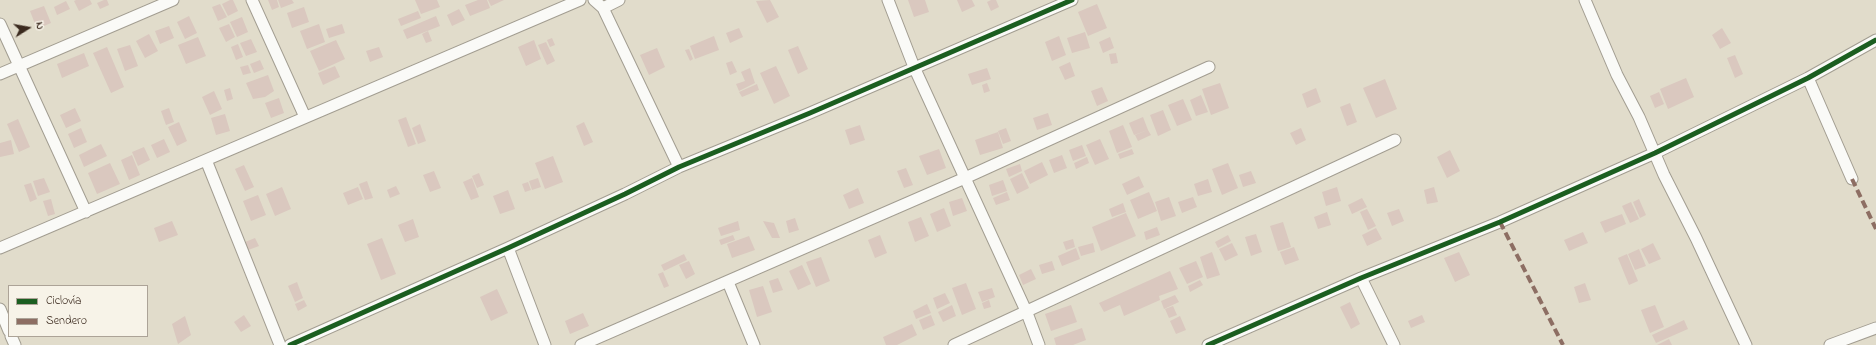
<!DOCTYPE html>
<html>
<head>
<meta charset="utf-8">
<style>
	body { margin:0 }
	#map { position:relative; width:1876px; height:345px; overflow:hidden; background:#e1dccb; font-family:"Indie Flower",sans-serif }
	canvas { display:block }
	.legend { position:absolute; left:8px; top:285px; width:140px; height:52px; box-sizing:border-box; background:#f7f3e8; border:1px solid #aca397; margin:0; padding:5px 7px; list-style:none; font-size:12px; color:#3b2a1e }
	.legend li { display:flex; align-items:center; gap:8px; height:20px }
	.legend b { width:20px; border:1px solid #aca397 }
	.north { position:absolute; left:8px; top:8px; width:40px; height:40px; -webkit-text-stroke:3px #f7f3e8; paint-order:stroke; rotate:79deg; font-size:11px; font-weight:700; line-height:16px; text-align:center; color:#3b2a1e }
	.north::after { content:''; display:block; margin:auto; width:14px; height:18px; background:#3b2a1e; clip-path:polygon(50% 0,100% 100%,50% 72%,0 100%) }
</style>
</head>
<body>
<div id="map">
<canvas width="1876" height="345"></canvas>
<ul class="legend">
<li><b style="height:5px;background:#1b5e20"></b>Ciclovía</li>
<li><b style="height:5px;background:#8d6e63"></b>Sendero</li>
</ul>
<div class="north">N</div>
</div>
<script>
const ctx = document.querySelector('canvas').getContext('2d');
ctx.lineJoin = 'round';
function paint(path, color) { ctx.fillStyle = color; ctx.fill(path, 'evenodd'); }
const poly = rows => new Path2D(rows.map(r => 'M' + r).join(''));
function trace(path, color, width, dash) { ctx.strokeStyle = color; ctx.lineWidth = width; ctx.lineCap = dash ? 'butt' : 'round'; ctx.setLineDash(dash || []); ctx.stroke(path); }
const building = poly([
	[76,0,90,0,92,4,79,11,74,1],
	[104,0,107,0,109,5,100,9,97,3],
	[230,0,233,0,238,11,228,16,222,4],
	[268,0,277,0,279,7,272,10],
	[278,0,292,0,294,3,281,8],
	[415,0,437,0,440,7,421,14],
	[478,0,487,0,490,8,470,16,465,5],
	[488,0,504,0,491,6],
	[770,0,779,17,767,23,756,1],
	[908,0,925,0,929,12,914,17],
	[957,0,972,0,975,6,962,12],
	[991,0,996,0,999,7,991,11,987,2],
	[66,1,70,9,57,15,54,7],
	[220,4,227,17,218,21,212,7],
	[1097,4,1107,28,1088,36,1078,12],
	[44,6,51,23,37,29,30,11],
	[304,7,309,22,292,28,287,13],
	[459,9,465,20,452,26,447,15],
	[418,11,421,18,401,26,398,19],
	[189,16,197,33,185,39,177,22],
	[436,16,440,26,407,39,403,30],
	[242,17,248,32,237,37,230,22],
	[229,24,235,37,226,42,219,28],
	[319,24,325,42,307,49,300,31],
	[342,24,345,33,329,38,326,29],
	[169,26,174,38,160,44,155,31],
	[739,28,743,37,730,43,726,33],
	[1722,28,1731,43,1720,49,1712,35],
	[428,31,432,41,426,43,422,34],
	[1085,32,1090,48,1072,53,1067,38],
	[149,34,158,51,145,58,136,41],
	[714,36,719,50,695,59,690,46],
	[1059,36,1066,55,1052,61,1045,42],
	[198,37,206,56,186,64,178,45],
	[1110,37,1114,48,1103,53,1099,42],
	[552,38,555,45,550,47,547,40],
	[251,39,257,52,246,56,240,43],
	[336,40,345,59,319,71,310,51],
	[534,40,541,59,526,66,518,47],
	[546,42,555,61,547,65,538,45],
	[238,44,243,57,236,60,231,47],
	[130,45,138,66,125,71,117,49],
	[798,46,808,69,798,74,788,50],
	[107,47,124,87,111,93,93,53],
	[379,47,383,57,370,62,366,51],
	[657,48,665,67,649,75,640,55],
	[689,49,693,59,690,61,685,50],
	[84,53,89,66,62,78,57,64],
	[1116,53,1118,63,1111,64,1109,54],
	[1735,55,1743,74,1735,78,1727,58],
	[260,60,264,69,254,73,250,64],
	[732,61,737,72,730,75,726,63],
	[1070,62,1075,76,1065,80,1059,67],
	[248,65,251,73,243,75,240,67],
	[335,66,340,77,323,85,318,73],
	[776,66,790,96,774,104,760,73],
	[750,68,755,83,739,91,736,84,745,81,741,72],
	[987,68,991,79,972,85,968,74],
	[268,75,274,91,265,97,253,99,246,83],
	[1686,78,1694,97,1668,109,1660,89],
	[1385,79,1397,109,1376,118,1363,88],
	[987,83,990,91,984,93,982,85],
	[1220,83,1229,108,1211,115,1202,89],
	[757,84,759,90,742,97,739,92],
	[1102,87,1108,101,1097,106,1091,91],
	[230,88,233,99,227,101,224,90],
	[1316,88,1321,102,1307,108,1302,94],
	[214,91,222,109,210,115,202,97],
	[1659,92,1664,104,1655,108,1650,96],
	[1201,95,1208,112,1196,116,1190,100],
	[279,98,284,113,271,118,265,103],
	[1183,99,1192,120,1177,126,1168,105],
	[1350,103,1357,122,1347,126,1340,107],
	[75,108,81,121,66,128,60,115],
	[169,108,174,122,166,125,161,111],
	[1163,110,1171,130,1158,136,1150,115],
	[1048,113,1052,125,1037,130,1033,118],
	[225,114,230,131,216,135,211,118],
	[406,117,416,144,408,147,398,120],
	[1143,117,1148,130,1134,135,1129,123],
	[18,119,30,147,19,152,7,124],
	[179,122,187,141,177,146,168,127],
	[584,122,593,142,584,146,576,126],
	[420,124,426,141,418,144,412,128],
	[860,125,865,140,850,145,845,130],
	[1123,125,1132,147,1117,153,1109,131],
	[81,128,87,142,74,148,68,134],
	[1006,128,1011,141,1003,144,998,131],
	[1301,128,1306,140,1296,145,1290,133],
	[1148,130,1151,135,1138,141,1135,135],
	[998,132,1003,148,980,155,975,140],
	[164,139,170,152,157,158,151,145],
	[1100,139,1109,159,1095,165,1086,145],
	[11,140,14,154,0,157,0,143],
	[101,144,107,156,84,167,79,155],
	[1082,145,1086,156,1073,161,1069,150],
	[144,147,150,160,138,166,132,152],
	[939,149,946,168,927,175,919,156],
	[1132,149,1134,154,1120,159,1118,154],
	[1450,150,1460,171,1447,178,1437,157],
	[132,155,140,175,129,180,121,160],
	[1062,155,1067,168,1054,173,1049,160],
	[553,156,563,182,545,189,535,163],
	[1087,157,1089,163,1076,169,1074,163],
	[1042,162,1048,175,1030,184,1024,171],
	[110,163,120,184,97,194,88,173],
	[1228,163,1238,188,1222,195,1212,169],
	[1020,164,1022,171,1009,177,1006,169],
	[244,165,254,187,245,191,235,169],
	[906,168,913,185,904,188,897,171],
	[434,171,441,188,430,192,423,175],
	[1251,171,1256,183,1243,187,1239,175],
	[479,173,484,185,477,188,472,176],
	[1022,173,1029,188,1017,194,1010,179],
	[1139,176,1144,187,1127,195,1122,184],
	[44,178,50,192,38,196,33,181],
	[472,178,479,197,471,200,463,182],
	[538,178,541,187,532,190,529,181],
	[1208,179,1212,192,1198,196,1194,184],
	[1003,180,1007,191,992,196,989,185],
	[367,181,373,198,365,200,359,184],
	[528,182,531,190,525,192,522,184],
	[31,183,37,199,30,202,24,185],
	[396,186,400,194,390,198,387,190],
	[282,187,291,209,275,216,266,194],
	[358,187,363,199,348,205,343,193],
	[1337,187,1341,201,1326,206,1322,192],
	[1434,187,1438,202,1427,204,1424,190],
	[858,188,864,203,849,209,843,195],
	[508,190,515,209,500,214,493,196],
	[1007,192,1010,200,996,205,993,198],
	[1149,192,1157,211,1138,219,1130,200],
	[258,195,266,215,251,221,243,201],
	[1169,197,1176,216,1161,221,1155,202],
	[1193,197,1197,207,1182,213,1178,202],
	[962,198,967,211,953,216,949,202],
	[1362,198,1367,207,1352,214,1348,205],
	[51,199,55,214,48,216,43,201],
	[1639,199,1646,215,1640,218,1633,202],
	[1631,202,1639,219,1630,223,1622,206],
	[1123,203,1126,212,1112,217,1109,209],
	[944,208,951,226,937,232,930,214],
	[1367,209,1376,226,1368,230,1360,212],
	[1399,209,1404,221,1392,226,1387,213],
	[1327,212,1331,225,1318,229,1314,217],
	[1126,213,1136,236,1101,251,1092,227],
	[1622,214,1626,224,1605,233,1600,222],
	[921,217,929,236,915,242,908,222],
	[795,218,799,230,789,233,786,221],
	[413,219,419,237,405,242,398,225],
	[172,221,178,235,159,242,154,228],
	[738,221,740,230,721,236,718,228],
	[763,221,774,223,780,238,772,238],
	[1283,222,1291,247,1278,251,1270,226],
	[1157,227,1160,235,1146,240,1144,232],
	[1376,228,1382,239,1367,246,1362,235],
	[1583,232,1588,243,1569,251,1564,240],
	[1256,234,1262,252,1251,256,1245,237],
	[733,235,735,240,721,245,719,240],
	[880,235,887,253,875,258,868,240],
	[1228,235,1231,241,1218,248,1215,242],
	[749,236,755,250,732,258,727,244],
	[255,238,259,246,243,252,240,244],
	[382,238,396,274,381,280,367,244],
	[1073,239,1075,247,1066,250,1063,242],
	[1093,243,1095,252,1081,256,1078,247],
	[1232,243,1238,255,1225,261,1219,249],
	[1653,243,1661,259,1649,264,1641,249],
	[1294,247,1299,260,1285,265,1280,252],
	[1076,248,1080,259,1062,266,1058,256],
	[1639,249,1646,266,1635,270,1628,254],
	[1212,252,1220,275,1207,279,1200,257],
	[1459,252,1470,275,1455,282,1444,258],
	[684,254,687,260,664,271,661,265],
	[1627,254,1638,281,1629,285,1618,258],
	[821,257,830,281,816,287,806,262],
	[689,261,695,274,686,279,679,265],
	[1052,261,1055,270,1042,274,1039,265],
	[1196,261,1203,277,1187,284,1179,268],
	[802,265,811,284,798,290,789,271],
	[1031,269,1036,279,1023,285,1019,275],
	[1170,271,1178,289,1159,296,1160,300,1124,316,1120,305,1104,312,1099,303],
	[663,272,669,286,664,288,658,274],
	[778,278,783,290,773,293,769,281],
	[1200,280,1203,285,1190,292,1188,286],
	[297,282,303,298,295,302,288,286],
	[966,283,976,309,962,315,952,288],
	[1585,283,1591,300,1579,303,1574,287],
	[763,286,772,312,757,317,749,290],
	[992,288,995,297,982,302,978,292],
	[497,289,508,313,491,321,480,297],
	[945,293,950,303,937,309,933,298],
	[1175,295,1179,302,1164,309,1161,301],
	[304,300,307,306,298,311,295,304],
	[989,300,991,307,984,309,982,303],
	[1350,302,1360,324,1351,329,1340,307],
	[927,304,931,313,916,319,913,311],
	[952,305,956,316,943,322,938,312],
	[1071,305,1077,322,1051,331,1045,314],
	[1655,305,1664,327,1650,333,1641,310],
	[1173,306,1177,315,1169,318,1165,309],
	[583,313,589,326,570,334,565,321],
	[244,315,251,326,241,332,234,322],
	[931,315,935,325,923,330,919,320],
	[1422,315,1425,322,1411,328,1408,321],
	[185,316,191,335,178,344,172,324],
	[1180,316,1186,330,1176,334,1170,321],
	[1684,320,1688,329,1656,343,1652,335],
	[912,324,917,335,897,345,886,345,883,337],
	[1082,328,1086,340,1073,345,1056,345,1054,338],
	[1669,339,1672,345,1657,345]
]);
const minor = poly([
	[252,0,305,117],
	[594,0,603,8,679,167],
	[888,0,914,67,1027,313,1039,345],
	[1585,0,1617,75,1639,117,1664,175,1696,238,1746,345],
	[603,8,619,0],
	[0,24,86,212],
	[0,74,173,0],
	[1808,78,1852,179],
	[206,160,280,345],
	[0,248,580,0],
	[508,248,545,345],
	[1361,278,1394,345],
	[728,282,754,345],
	[0,309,9,331],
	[11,336,15,345],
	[290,345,508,248,625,194,679,167,810,113,1072,0],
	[581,345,965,178,1209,67],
	[954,345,1395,140],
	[1208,345,1361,278,1500,222,1655,153,1808,78,1876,40],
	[1830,345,1876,328]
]);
const quiet = poly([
	[1852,179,1876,229],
	[1500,222,1563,345]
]);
const cycleway = poly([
	[290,345,508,248,625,194,679,167,810,113,1072,0],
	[1208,345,1361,278,1500,222,1655,153,1808,78,1876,40]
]);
paint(building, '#dac8bf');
trace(minor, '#a29d91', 13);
trace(minor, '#fafaf7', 11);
trace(quiet, '#8d6e63', 4, [8, 4]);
trace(cycleway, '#1b5e20', 5);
</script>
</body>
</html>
